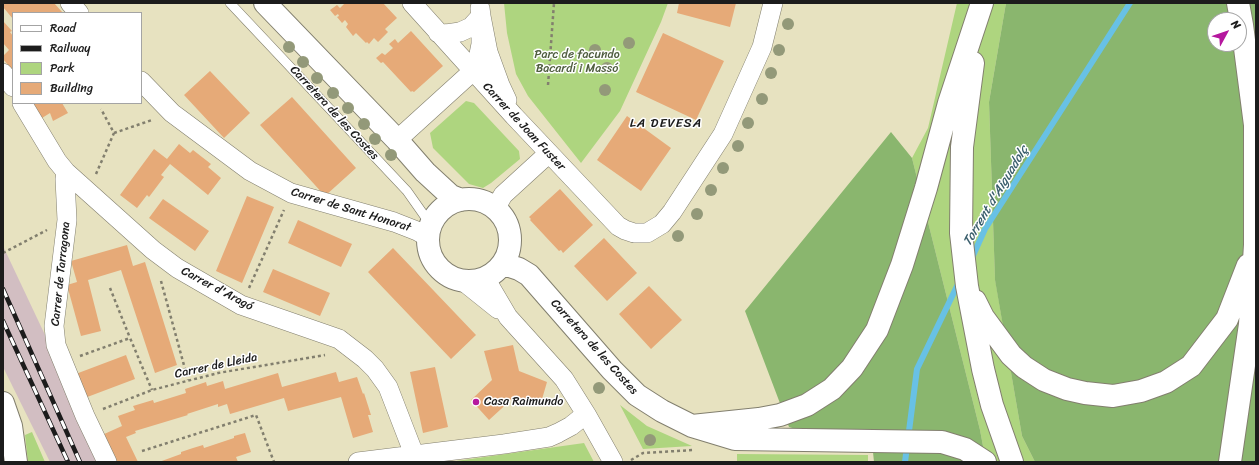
<!DOCTYPE html>
<html>
<head>
<meta charset="utf-8">
<style>
	body { margin:0 }
	#map { position:relative; width:1259px; height:465px; overflow:hidden; background:#e7e2c0; font-family:Sriracha,sans-serif }
	canvas { display:block }
	.frame { position:absolute; inset:0; border:4px solid #1c1c1c; pointer-events:none }
	.legend { position:absolute; left:12px; top:12px; width:130px; height:92px; box-sizing:border-box; background:#fff; border:1px solid #a4a4a4; margin:0; padding:5px 7px; list-style:none; font-size:12px; color:#1c1c1c }
	.legend li { display:flex; align-items:center; gap:8px; height:20px }
	.legend b { width:20px; border:1px solid #a4a4a4 }
	.north { position:absolute; left:1207px; top:12px; width:40px; height:40px; box-sizing:border-box; background:#fff; border:1px solid #a4a4a4; border-radius:50%; rotate:50deg; font-size:11px; font-weight:700; line-height:16px; text-align:center; color:#1c1c1c }
	.north::after { content:''; display:block; margin:auto; width:14px; height:18px; background:#b5179e; clip-path:polygon(50% 0,100% 100%,50% 72%,0 100%) }
</style>
</head>
<body>
<div id="map">
<canvas width="1259" height="465"></canvas>
<div class="frame"></div>
<ul class="legend">
<li><b style="height:5px;background:#fff"></b>Road</li>
<li><b style="height:5px;background:#1c1c1c"></b>Railway</li>
<li><b style="height:11px;background:#aed57f"></b>Park</li>
<li><b style="height:11px;background:#e6aa78"></b>Building</li>
</ul>
<div class="north">N</div>
</div>
<script>
const ctx = document.querySelector('canvas').getContext('2d');
ctx.lineJoin = 'round';
function paint(path, color) { ctx.fillStyle = color; ctx.fill(path, 'evenodd'); }
const poly = rows => new Path2D(rows.map(r => 'M' + r).join(''));
function trace(path, color, width, dash) { ctx.strokeStyle = color; ctx.lineWidth = width; ctx.lineCap = dash ? 'butt' : 'round'; ctx.setLineDash(dash || []); ctx.stroke(path); }
function label(font, color, halo, rows, align = 'center') {
  ctx.font = font + ' Sriracha,sans-serif'; ctx.lineWidth = 3; ctx.setLineDash([]); ctx.textBaseline = 'middle'; ctx.strokeStyle = halo; ctx.fillStyle = color; for (const [text, x, y, turn = 0] of rows) {
    ctx.save(); ctx.translate(x, y); ctx.rotate((+turn || 0) * Math.PI / 180); ctx.textAlign = isNaN(turn) ? turn : align; if (halo) ctx.strokeText(text, 0, 0); ctx.fillText(text, 0, 0); ctx.restore();
  }
}
const industrial = poly([
	[3,246,105,462,50,462,3,367]
]);
const green = poly([
	[504,3,668,3,661,22,620,111,581,163,528,96,516,74,507,33],
	[957,3,1006,3,989,102,995,279,1022,436,1035,462,986,462,980,430,912,158,928,128],
	[466,101,474,103,519,151,520,159,491,183,483,188,469,184,433,148,430,133],
	[620,405,647,426,692,446,643,449],
	[32,432,45,462,28,462,25,435],
	[584,443,594,462,449,462],
	[737,454,868,455,868,462,737,462]
]);
const forest = poly([
	[1006,3,1256,3,1256,462,1035,462,1022,436,995,280,989,102],
	[1215,20,1239,20,1239,44,1215,44],
	[891,132,912,158,980,430,986,462,874,462,873,452,789,427,745,311]
]);
const stream = poly([
	[971,260,985,229,1130,3],
	[905,462,917,369,959,282]
]);
const building = poly([
	[3,3,54,3,63,13,13,13,13,19,3,7],
	[345,3,383,3,397,18,385,29,388,32,378,42,374,38,369,44,367,42,366,43,356,33,353,36,346,27,348,24,345,20,342,23,337,17,339,16,338,14,335,16,330,10,337,5,340,8],
	[679,3,736,3,730,27,677,13],
	[3,21,12,31,10,32,13,36,13,71,3,59,3,56,9,50,3,43],
	[411,31,443,66,414,92,412,91,411,92,383,62,381,63,376,58,382,53,385,55,393,48,389,44,395,39,398,43],
	[663,33,724,61,696,120,636,92],
	[210,71,250,113,224,138,184,95],
	[292,97,356,168,325,196,260,125],
	[33,103,62,103,68,113,53,121,50,113,42,118],
	[627,116,671,148,641,191,597,160],
	[179,144,190,153,193,150,211,164,208,167,221,178,208,195,170,164,161,175,164,177,149,197,147,195,137,208,120,195,154,149,167,159],
	[560,189,593,225,563,253,561,250,559,251,530,220,531,219,529,217],
	[247,196,274,207,242,283,216,271],
	[163,199,209,231,195,251,149,218],
	[298,220,352,244,341,267,288,243],
	[604,238,637,273,607,301,574,266],
	[127,245,133,266,145,262,177,365,155,373,121,270,88,280,101,331,81,336,67,285,77,282,71,261],
	[393,248,476,335,451,359,368,272],
	[273,269,330,293,320,316,263,292],
	[649,286,682,320,651,349,619,314],
	[513,345,519,371,547,382,540,406,512,399,489,420,471,400,492,380,484,351],
	[126,355,135,379,82,399,73,375],
	[435,367,448,427,423,433,410,372],
	[336,372,339,382,357,377,363,394,364,393,371,415,368,415,373,432,353,438,341,397,288,411,284,398,230,414,227,404,218,407,218,404,187,414,188,415,135,431,136,433,126,437,138,462,113,462,102,435,122,426,118,416,135,410,133,406,153,400,154,403,186,393,185,389,206,382,207,386,223,381,225,389,278,373,282,387],
	[245,433,251,452,236,457,238,462,159,462,181,454,181,452,193,448,203,445,204,448,234,438,234,436]
]);
const path = poly([
	[548,85,554,3],
	[114,133,152,120],
	[96,174,114,133,101,109],
	[3,253,47,230],
	[161,281,188,380],
	[110,288,130,338],
	[249,288,284,210],
	[80,356,130,338,152,390],
	[103,409,152,390,218,373,325,355],
	[142,451,256,415,274,462],
	[631,460,643,453,694,450]
]);
const lane = poly([
	[230,3,407,191,426,218,429,228]
]);
const street = poly([
	[70,3,79,13],
	[412,3,514,116,618,226,625,230,634,233,647,233,662,224,672,212,723,134,762,47,773,3],
	[438,33,446,34,460,32,471,27,481,16,480,8],
	[3,73,13,87],
	[141,81,172,113,250,171,291,193,394,222,417,231,428,237],
	[22,103,57,161,66,172,153,250,177,268,241,305,339,339,365,359,375,369,388,387,417,462],
	[397,140,473,71,478,59,481,44,481,16,488,52,500,85,507,100],
	[66,172,65,179,67,220,54,326,56,345,85,416,107,462],
	[498,211,499,202,503,195,549,153],
	[485,278,508,317,564,379,586,414,613,462],
	[463,281,498,309],
	[358,462,504,444,549,437,558,433,571,426,586,414]
]);
const secondary = poly([
	[265,3,397,140,425,172,451,196,461,200],
	[973,63,962,147,961,233,967,286,983,369,992,405,1012,462],
	'428 240a41 41 0 1 1 82 0a41 41 0 1 1-82 0Z',
	[501,266,510,266,519,269,529,275,612,370,637,395,662,411,692,426,735,439,942,442,965,449,985,462],
	[975,301,983,317,1011,355,1024,367,1044,380,1067,389,1085,393,1113,396,1141,391,1166,382,1191,366,1227,319,1248,265],
	[3,403,11,426,16,462],
	[692,426,759,419,780,415,807,405,832,389,852,368,877,330,902,265,926,188,949,103,982,3],
	[1230,462,1250,324,1255,245,1255,125,1242,25,1238,3]
]);
const rail = poly([
	[3,289,80,462],
	[3,321,68,462]
]);
const trees = [
	[788,24],
	[629,43],
	[289,47],
	[595,50],
	[779,50],
	[303,62],
	[607,68],
	[771,73],
	[317,78],
	[605,90],
	[333,93],
	[762,99],
	[348,108],
	[748,123],
	[364,124],
	[375,139],
	[738,146],
	[391,155],
	[723,168],
	[711,190],
	[697,214],
	[678,236],
	[599,388],
	[650,440]
];
const markers = [
	[476,402,4,"#b5179e"]
];
const parkNames = [
	["Parc de facundo",577,55],
	["Bacardí i Massó",577,69]
];
const streetNames = [
	["Carretera de les Costes",334,113,47],
	["Carrer de Joan Fuster",524,127,47],
	["Carrer de Sant Honorat",351,210,17],
	["Carrer de Tarragona",61,274,-84],
	["Carrer d'Aragó",217,289,28],
	["Carretera de les Costes",594,347,48],
	["Carrer de Lleida",216,366,-12]
];
const poiNames = [
	["Casa Raimundo",484,402]
];
const neighbourhoodNames = [
	["LA DEVESA",666,124]
];
const waterNames = [
	["Torrent d'Aiguadolç",996,196,-59]
];
paint(industrial, '#d2bec2');
paint(green, '#aed57f');
paint(forest, '#8ab66e');
trace(stream, '#68c1e5', 6);
paint(building, '#e6aa78');
trace(lane, '#827f6e', 10);
trace(street, '#827f6e', 20);
trace(secondary, '#827f6e', 24);
trace(path, '#827f6e', 2.5, [3, 3]);
trace(lane, '#fff', 9);
trace(street, '#fff', 19);
trace(secondary, '#fff', 22);
trace(rail, '#1c1c1c', 4.5);
trace(rail, '#fff', 3, [9]);
ctx.fillStyle = '#939979';
for (const [x, y] of trees) { ctx.beginPath(); ctx.arc(x, y, 6, 0, 2 * Math.PI); ctx.fill(); }
for (const [x, y, r, color] of markers) { const dot = new Path2D(); dot.arc(x, y, r, 0, 2 * Math.PI); ctx.fillStyle = color; ctx.fill(dot); trace(dot, '#fff', 1.5); }
label('12px', '#4f5d3f', '#fff', parkNames);
label('12px', '#1c1c1c', '#fff', streetNames);
label('12px', '#1c1c1c', '#fff', poiNames, 'left');
ctx.letterSpacing = '1px';
label('13px', '#1c1c1c', '#fff', neighbourhoodNames);
ctx.letterSpacing = '0px';
label('italic 13px', '#3a5e6c', '#fff', waterNames);
</script>
</body>
</html>
